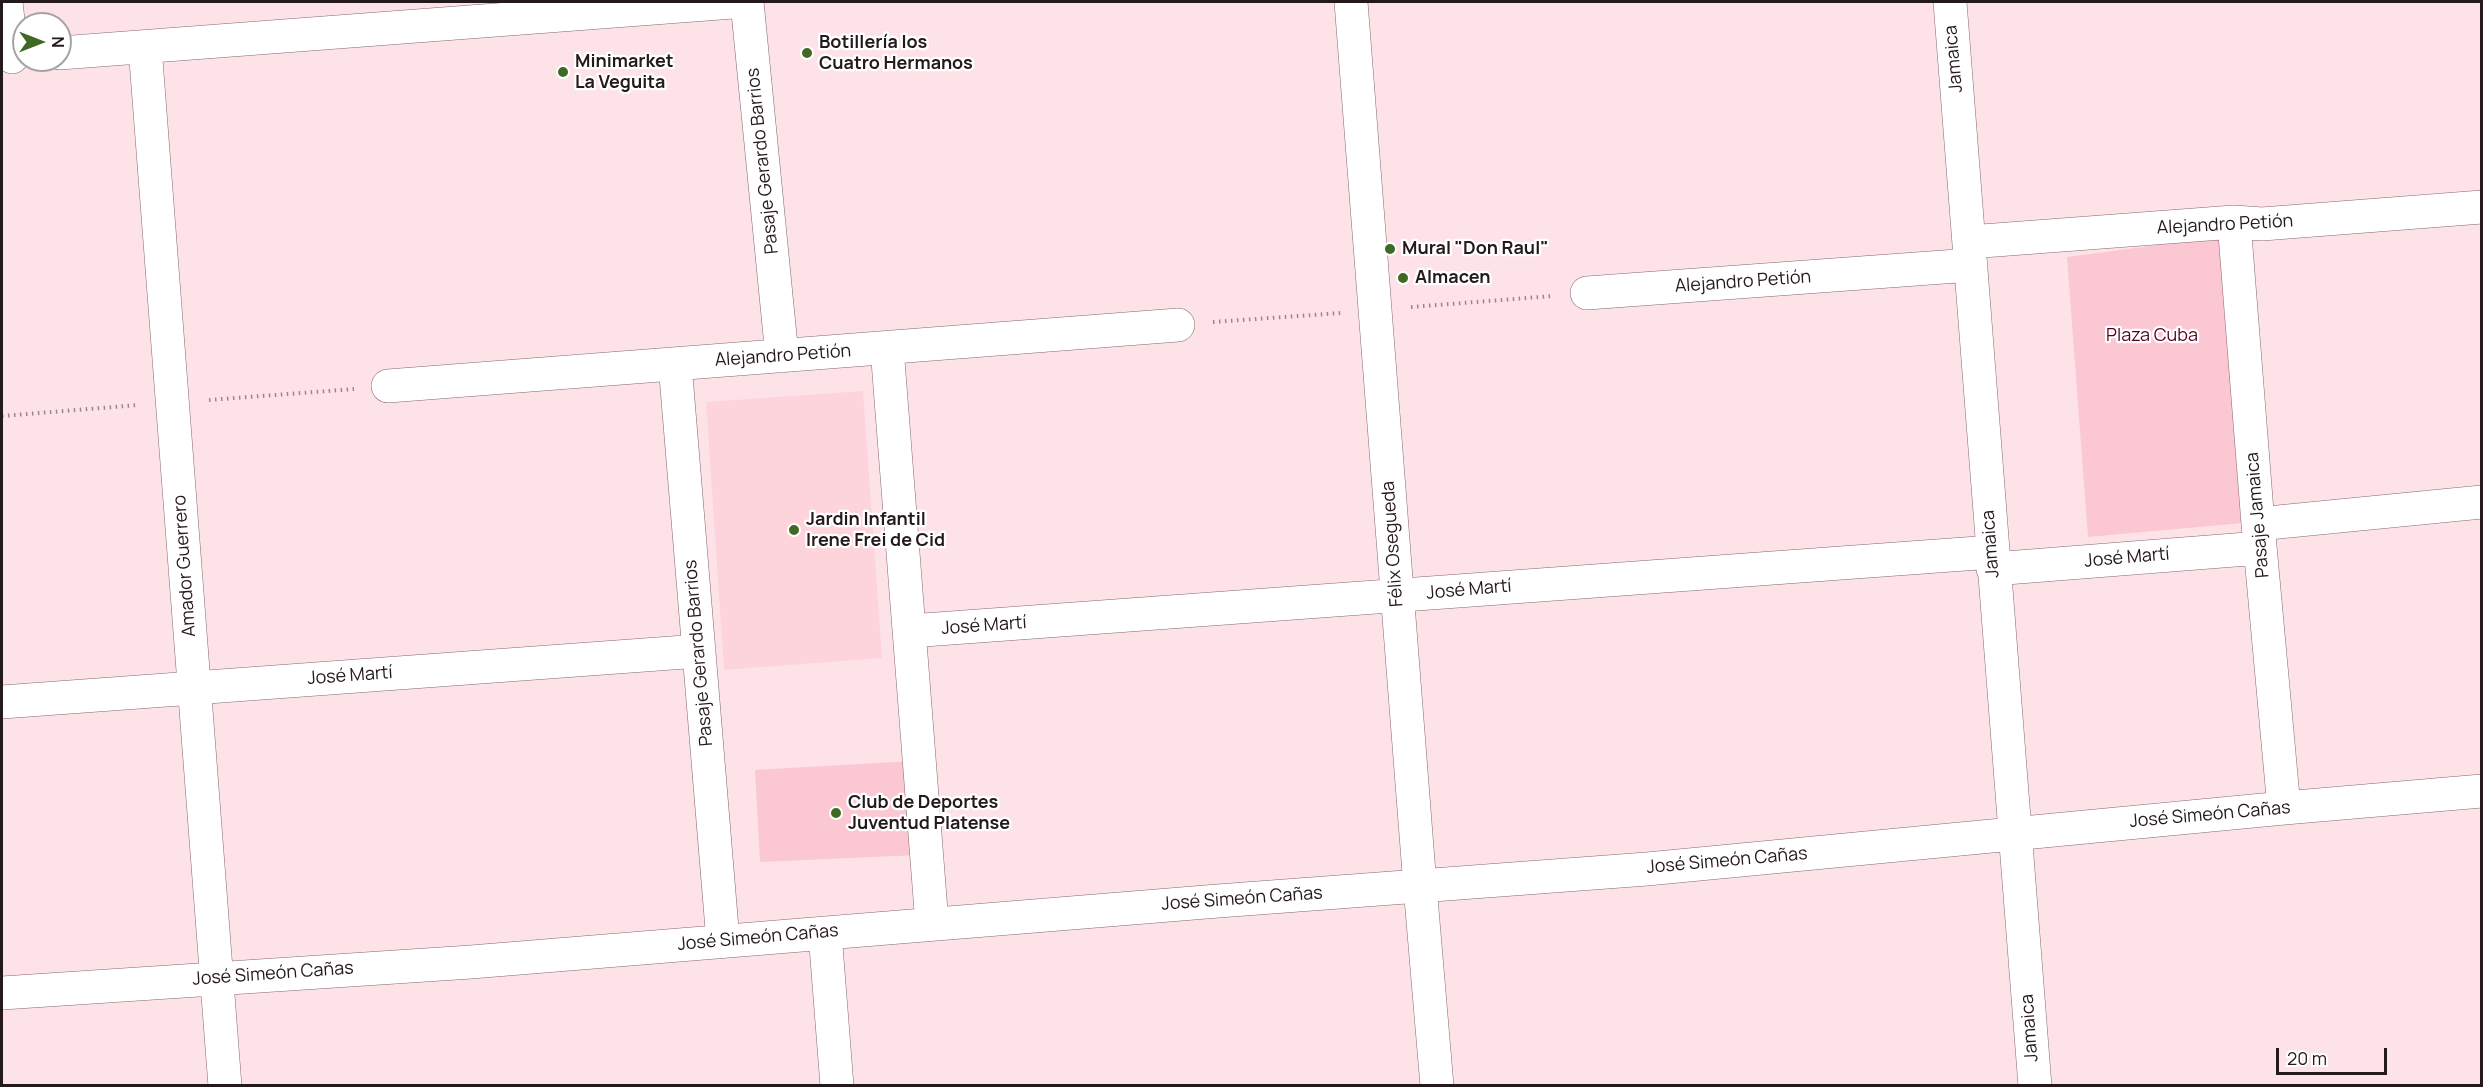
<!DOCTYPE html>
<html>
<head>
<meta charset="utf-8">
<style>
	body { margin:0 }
	#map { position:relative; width:2483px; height:1087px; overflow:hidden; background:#fde3e8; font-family:Manrope,sans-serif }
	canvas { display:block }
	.frame { position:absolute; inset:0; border:3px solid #24191b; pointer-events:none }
	.north { position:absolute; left:12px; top:12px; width:60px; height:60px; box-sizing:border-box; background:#fff; border:2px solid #a7a3a4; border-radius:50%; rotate:90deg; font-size:16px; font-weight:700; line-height:24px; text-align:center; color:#24191b }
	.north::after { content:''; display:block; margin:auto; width:21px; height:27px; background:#3f6925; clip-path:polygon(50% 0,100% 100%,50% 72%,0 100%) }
	.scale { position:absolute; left:2276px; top:1048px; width:111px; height:27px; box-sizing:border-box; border:3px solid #24191b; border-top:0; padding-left:8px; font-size:18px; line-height:21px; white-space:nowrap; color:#24191b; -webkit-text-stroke:4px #fff; paint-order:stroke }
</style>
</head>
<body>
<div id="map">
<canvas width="2483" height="1087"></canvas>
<div class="frame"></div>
<div class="north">N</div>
<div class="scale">20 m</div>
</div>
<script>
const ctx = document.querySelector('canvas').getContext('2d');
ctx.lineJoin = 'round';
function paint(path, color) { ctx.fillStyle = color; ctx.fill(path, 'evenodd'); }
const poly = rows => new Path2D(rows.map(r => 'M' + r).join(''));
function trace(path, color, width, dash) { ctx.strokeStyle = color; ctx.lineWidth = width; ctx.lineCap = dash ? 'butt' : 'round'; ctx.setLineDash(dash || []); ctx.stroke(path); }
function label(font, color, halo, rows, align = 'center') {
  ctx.font = font + ' Manrope,sans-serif'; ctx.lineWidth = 4.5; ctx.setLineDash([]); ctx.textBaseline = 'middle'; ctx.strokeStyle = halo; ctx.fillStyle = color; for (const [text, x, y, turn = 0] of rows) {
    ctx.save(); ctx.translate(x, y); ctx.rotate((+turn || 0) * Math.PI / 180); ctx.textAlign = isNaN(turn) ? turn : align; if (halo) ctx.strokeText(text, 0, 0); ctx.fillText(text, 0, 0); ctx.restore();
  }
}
const built = poly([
	[863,391,882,658,724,670,706,402]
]);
const green = poly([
	[2226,236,2243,523,2088,537,2067,257],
	[912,761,918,855,760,862,755,770]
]);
const path = poly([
	[1411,307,1553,296],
	[1213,322,1341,313],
	[209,400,354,389],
	[2,416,138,405]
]);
const minor = poly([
	[6,2,12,57],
	[747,2,782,356],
	[1351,2,1420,886,1437,1086],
	[1950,2,2035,1086],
	[145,47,225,1086],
	[60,53,733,2],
	[2234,222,2258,524,2284,808],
	[1969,242,2234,222,2262,224,2482,207],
	[1587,293,1971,265],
	[887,348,932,924],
	[675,364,723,941],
	[388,386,1178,325],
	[2258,524,2482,502],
	[1993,569,2260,548],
	[910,631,1992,552],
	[2,702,699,651],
	[825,933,837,1086],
	[2,993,471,962,1218,901,1647,869,2284,808,2482,791]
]);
const markers = [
	[807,53,6,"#3f6925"],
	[563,72,6,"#3f6925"],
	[1390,249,6,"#3f6925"],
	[1403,278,6,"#3f6925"],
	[794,530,6,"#3f6925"],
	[836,813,6,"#3f6925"]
];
const poiNames = [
	["Botillería los",819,43],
	["Cuatro Hermanos",819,64],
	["Minimarket",575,62],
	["La Veguita",575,83],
	["Mural \"Don Raul\"",1402,249],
	["Almacen",1415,278],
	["Jardin Infantil",806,520],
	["Irene Frei de Cid",806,541],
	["Club de Deportes",848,803],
	["Juventud Platense",848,824]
];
const streetNames = [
	["Jamaica",1954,59,-95],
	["Pasaje Gerardo Barrios",763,161,-96],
	["Alejandro Petión",2225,225,-3],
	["Alejandro Petión",1743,282,-4],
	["Alejandro Petión",783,356,-4],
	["Pasaje Jamaica",2258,515,-95],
	["Félix Osegueda",1393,544,-94],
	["Jamaica",1991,544,-94],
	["José Martí",2127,558,-5],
	["Amador Guerrero",185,566,-94],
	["José Martí",1469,590,-5],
	["José Martí",984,626,-4],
	["Pasaje Gerardo Barrios",699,653,-95],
	["José Martí",350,676,-4],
	["José Simeón Cañas",2210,815,-5],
	["José Simeón Cañas",1727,861,-5],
	["José Simeón Cañas",1242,899,-4],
	["José Simeón Cañas",758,938,-5],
	["José Simeón Cañas",273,974,-4],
	["Jamaica",2030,1028,-94]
];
const parkNames = [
	["Plaza Cuba",2152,336]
];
paint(built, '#fdd4dc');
paint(green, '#fac7d2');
trace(minor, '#84676d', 34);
trace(path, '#998689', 4, [1.5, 4.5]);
trace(minor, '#fff', 33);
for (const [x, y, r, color] of markers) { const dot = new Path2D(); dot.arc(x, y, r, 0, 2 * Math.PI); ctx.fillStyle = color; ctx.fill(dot); trace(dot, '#fff', 2); }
label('bold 18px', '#24191b', '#fff', poiNames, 'left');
label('18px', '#24191b', '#fff', streetNames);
label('18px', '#570025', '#fff', parkNames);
</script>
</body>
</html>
